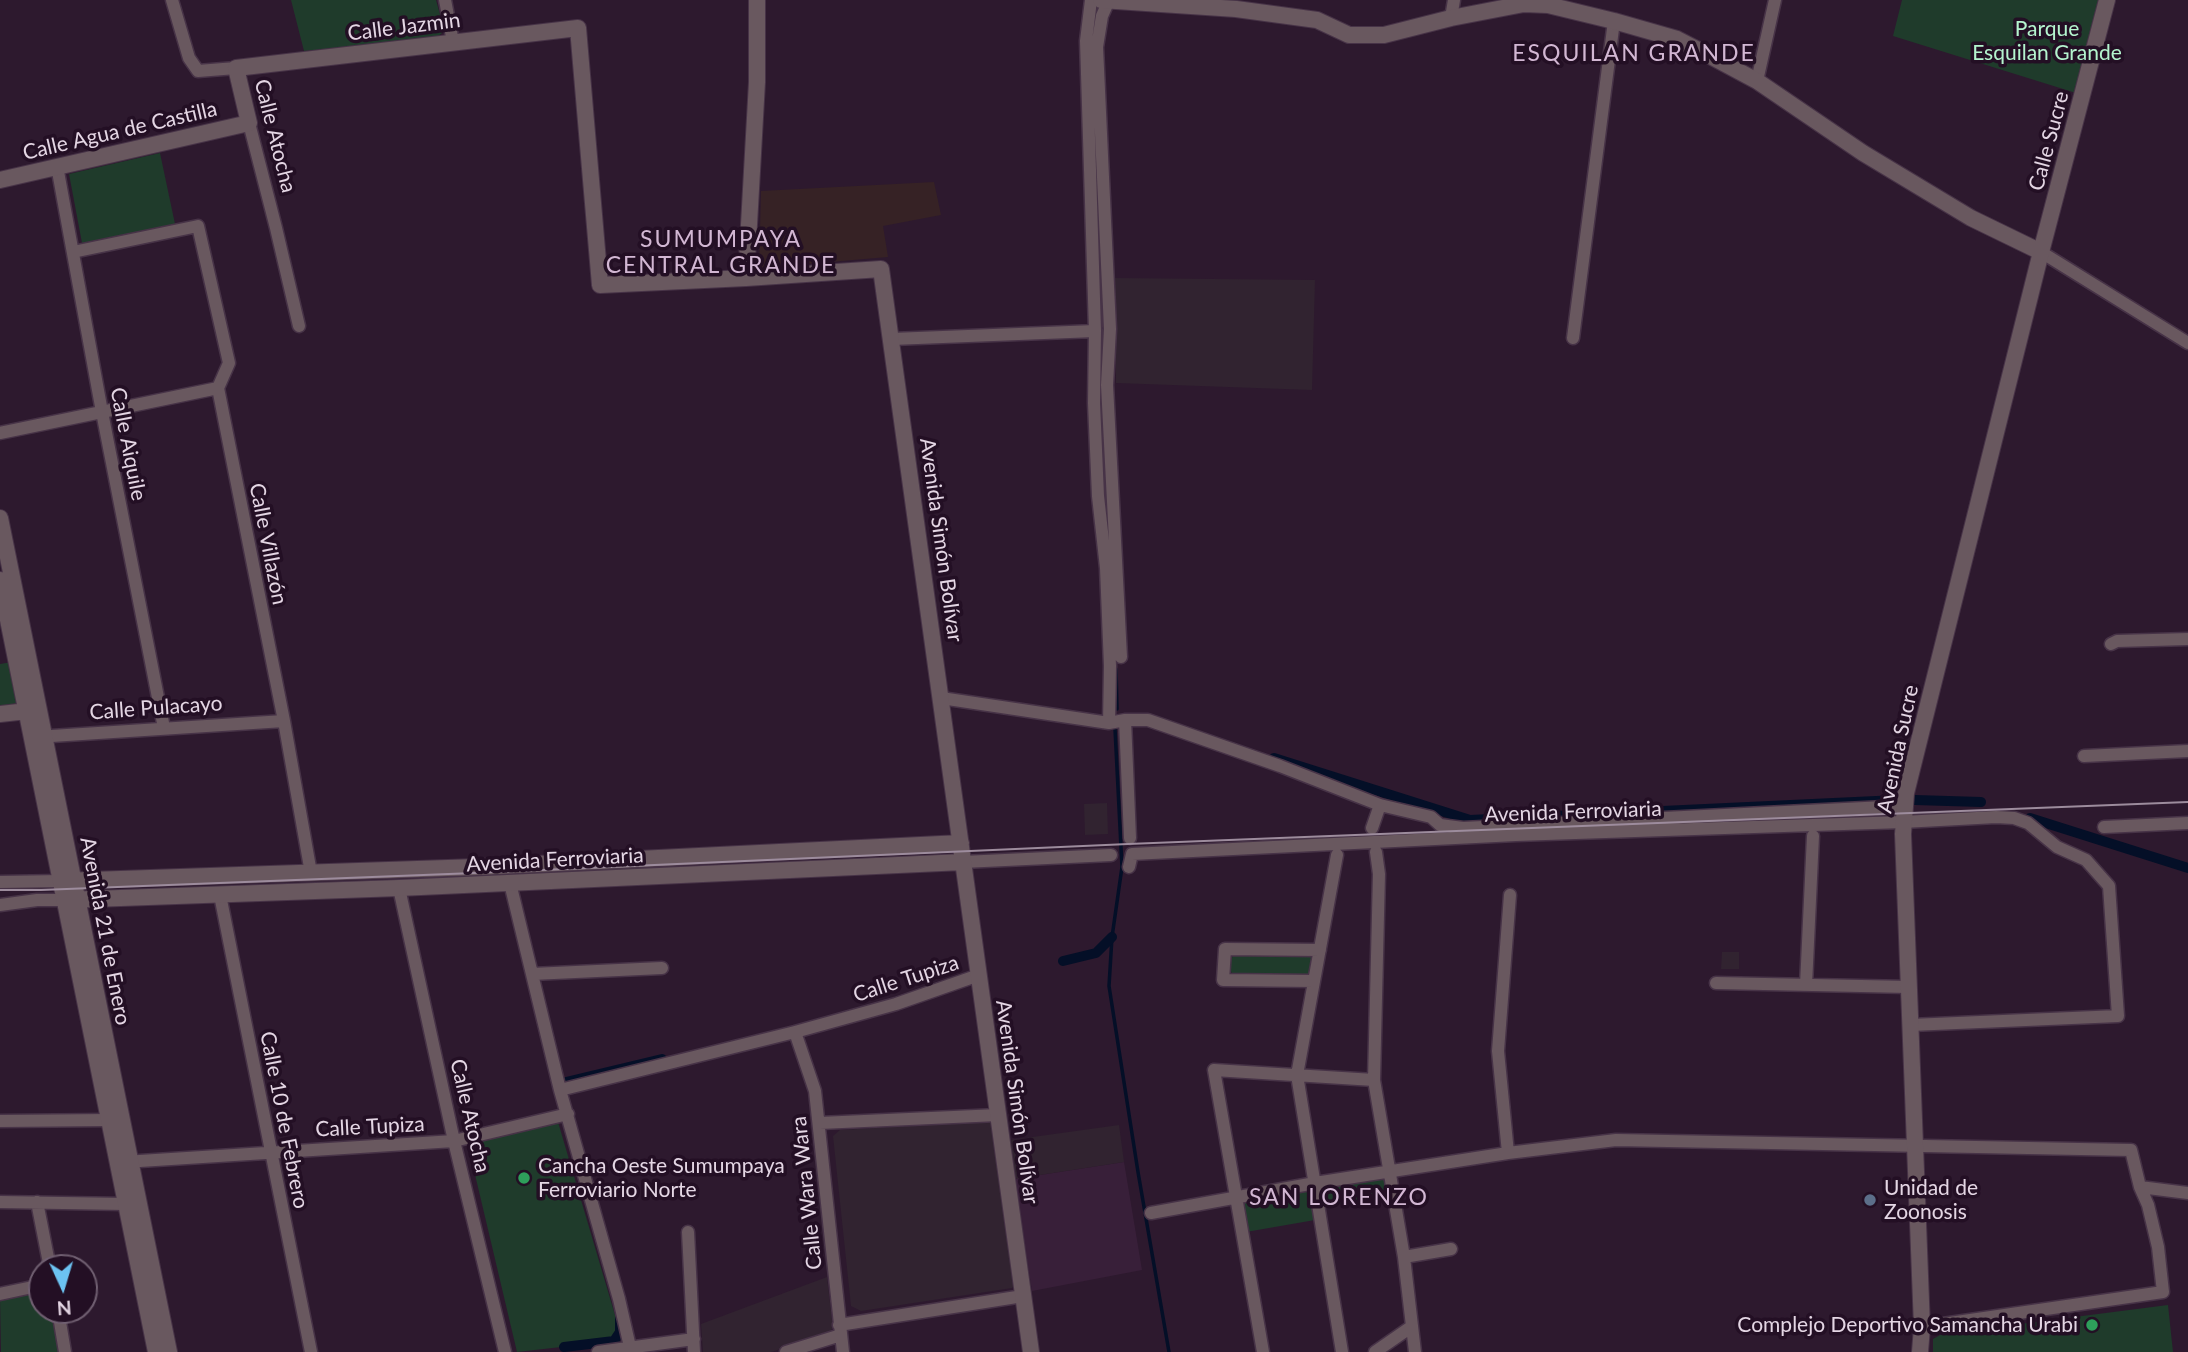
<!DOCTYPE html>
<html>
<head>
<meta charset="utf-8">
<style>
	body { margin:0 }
	#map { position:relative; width:2188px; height:1352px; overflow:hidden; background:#2d192e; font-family:Lato,sans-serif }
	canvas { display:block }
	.north { position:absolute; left:28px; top:1254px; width:70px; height:70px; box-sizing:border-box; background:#230f24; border:2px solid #705f71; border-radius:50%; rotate:176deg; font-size:19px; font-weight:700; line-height:28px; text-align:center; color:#e4d6e4 }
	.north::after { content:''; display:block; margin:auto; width:24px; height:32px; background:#6cc3f2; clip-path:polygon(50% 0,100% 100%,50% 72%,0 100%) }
</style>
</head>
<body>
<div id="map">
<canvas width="2188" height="1352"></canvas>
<div class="north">N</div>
</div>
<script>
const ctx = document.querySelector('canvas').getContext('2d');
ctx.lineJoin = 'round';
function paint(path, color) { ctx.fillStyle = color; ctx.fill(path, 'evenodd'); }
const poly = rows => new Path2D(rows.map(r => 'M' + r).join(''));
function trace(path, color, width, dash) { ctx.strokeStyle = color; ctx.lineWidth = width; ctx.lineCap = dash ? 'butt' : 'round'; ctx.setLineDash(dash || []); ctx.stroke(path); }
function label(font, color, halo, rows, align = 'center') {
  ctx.font = font + ' Lato,sans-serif'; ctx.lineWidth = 7; ctx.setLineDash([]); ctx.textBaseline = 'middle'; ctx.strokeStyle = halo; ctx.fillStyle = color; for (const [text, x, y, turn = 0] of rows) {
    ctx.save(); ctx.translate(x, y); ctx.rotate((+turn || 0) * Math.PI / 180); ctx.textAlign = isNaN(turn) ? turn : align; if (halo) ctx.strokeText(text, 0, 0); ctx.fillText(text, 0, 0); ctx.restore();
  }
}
const built = poly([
	[1124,1162,1142,1270,1032,1291,1014,1179]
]);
const industrial = poly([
	[1115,278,1315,280,1312,390,1116,383],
	[1107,803,1108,834,1085,835,1084,804],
	[1722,952,1739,952,1739,969,1721,969],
	[990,1121,994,1126,1018,1282,1012,1288,861,1311,851,1306,833,1136,840,1130],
	[1119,1125,1124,1162,1014,1179,1011,1140],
	[827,1277,833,1328,827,1335,771,1352,703,1352,701,1324]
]);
const education = poly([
	[934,182,941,215,883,226,888,257,759,268,761,191]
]);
const green = poly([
	[291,0,436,0,443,25,442,33,435,39,304,51],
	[1902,0,2099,0,2076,93,1893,36],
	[160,153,175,224,82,243,69,174],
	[12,662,18,703,0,706,0,664],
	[1235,954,1312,955,1314,959,1312,975,1306,978,1235,977,1229,969,1228,962],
	[558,1122,620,1332,614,1341,517,1352,468,1145],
	[1388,1177,1391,1195,1323,1206,1320,1188],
	[1310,1188,1315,1220,1246,1232,1241,1199],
	[42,1290,42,1310,52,1310,60,1352,1,1352,0,1296],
	[2168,1305,2173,1352,1933,1352,1933,1339,1942,1334]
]);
const stream = poly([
	[1097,180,1103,338,1101,375],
	[1101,396,1108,536],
	[1116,669,1117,709],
	[1115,729,1122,867,1112,937,1109,986,1138,1172,1169,1352]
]);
const canal = poly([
	[1274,758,1470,820,1898,800],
	[1915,800,1981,802],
	[2030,818,2188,868],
	[1063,961,1096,953,1112,937],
	[566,1082,662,1059],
	[564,1347,614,1341,620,1332,620,1319]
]);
const minor = poly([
	[172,0,189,58,198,71,236,68],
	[445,0,453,42],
	[1091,0,1086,41,1095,331,1094,403,1098,496,1106,568,1110,666,1109,723],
	[1109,0,1102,16,1097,47,1110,329,1107,385,1121,657],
	[1451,18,1454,0],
	[1757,81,1775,0],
	[249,123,276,228,299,326],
	[57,166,102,412,164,728],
	[73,252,198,226,229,363,218,388,284,721,311,873],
	[2041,252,2188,343],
	[1573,338,1614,21],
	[892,339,1095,331],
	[0,433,218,388],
	[2111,644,2117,641,2188,639],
	[941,698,1109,723,1125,720,1148,720,1280,766,1380,805,1431,817,1440,825,1463,828,1905,806],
	[1125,720,1130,838],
	[36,737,284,721],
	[2084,756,2188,751],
	[2104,827,2188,823],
	[1372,828,1380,805],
	[1376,852,1379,874,1374,1080,1404,1257,1415,1352],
	[1337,855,1297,1075,1342,1352],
	[963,862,1111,855],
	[1129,867,1132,854,1516,835,1903,822,1996,817,2014,818,2028,823,2057,847,2086,860,2109,886,2118,1016,1911,1025],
	[0,882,61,881],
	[510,883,560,1090,619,1299,630,1347],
	[399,888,454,1141,505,1352],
	[220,895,311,1352],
	[0,905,37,900,65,900],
	[532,974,662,968],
	[1314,981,1223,980,1225,949,1320,950],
	[1716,983,1909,987],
	[1806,985,1813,836],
	[795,1032,815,1091,843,1352],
	[560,1090,795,1032,896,1004,979,975],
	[0,1121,109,1120],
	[820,1123,998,1115],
	[1508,1153,1498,1051,1510,895],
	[124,1162,454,1141,568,1114],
	[2140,1187,2188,1193],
	[0,1202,126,1204],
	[37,1202,50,1268],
	[1151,1213,1315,1183,1508,1153,1616,1140,2131,1150,2140,1187,2148,1205,2158,1247,2163,1292,1922,1327],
	[688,1232,694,1352],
	[1404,1257,1451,1249],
	[0,1294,42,1285],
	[58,1310,65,1352],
	[839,1325,1023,1296],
	[598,1352,694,1339],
	[786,1352,841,1335],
	[1263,1352,1214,1070,1374,1080],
	[1375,1352,1411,1327]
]);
const tertiary = poly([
	[1101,0,1236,9,1317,20,1349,35,1384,35,1451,18,1524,4,1548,5,1614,21,1677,39,1712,57,1757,81,1863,153,1971,218,2041,252],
	[0,180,249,123,236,68,578,28,600,285,746,278,881,269,1031,1352],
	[746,278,757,82,757,0],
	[0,518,169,1352],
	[0,580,156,1352],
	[0,714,36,710],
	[61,881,477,867,961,843],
	[65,900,399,888,963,862],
	[1920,1352,1922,1327,1903,834,1906,793,2041,252,2107,0]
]);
const tram = poly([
	[0,890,41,890,474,873,1128,844,2188,802]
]);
const markers = [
	[524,1178,7,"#2e9e5b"],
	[1870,1200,7,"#5c6f8a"],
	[2092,1325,7,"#2e9e5b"]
];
const streetNames = [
	["Calle Jazmin",404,27,-7],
	["Calle Agua de Castilla",120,131,-13],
	["Calle Atocha",275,136,76],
	["Calle Sucre",2049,141,-75],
	["Calle Aiquile",128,444,79],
	["Avenida Simón Bolívar",941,540,82],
	["Calle Villazón",268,544,79],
	["Calle Pulacayo",156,708,-4],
	["Avenida Sucre",1898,749,-78],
	["Avenida Ferroviaria",1573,812,-2],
	["Avenida Ferroviaria",555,860,-3],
	["Avenida 21 de Enero",105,931,79],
	["Calle Tupiza",906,979,-18],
	["Avenida Simón Bolívar",1017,1102,82],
	["Calle Atocha",470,1116,77],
	["Calle 10 de Febrero",284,1120,79],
	["Calle Tupiza",370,1127,-3],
	["Calle Wara Wara",807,1193,-96]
];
const parkNames = [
	["Parque",2047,29],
	["Esquilan Grande",2047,53]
];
const poiNames = [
	["Cancha Oeste Sumumpaya",538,1166],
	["Ferroviario Norte",538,1190],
	["Unidad de",1884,1188],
	["Zoonosis",1884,1212],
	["Complejo Deportivo Samancha Urabi",2078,1325,"right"]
];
const neighbourhoodNames = [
	["ESQUILAN GRANDE",1634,54],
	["SUMUMPAYA",721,240],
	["CENTRAL GRANDE",721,266],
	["SAN LORENZO",1339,1198]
];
paint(built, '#381f39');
paint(industrial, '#312330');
paint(education, '#362225');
paint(green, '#1f3b2b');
trace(stream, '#040f27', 3.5);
trace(canal, '#040f27', 10);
trace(minor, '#473347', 15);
trace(tertiary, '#473347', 18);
trace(minor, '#69585f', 12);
trace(tertiary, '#69585f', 16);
trace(tram, '#9d8c9d', 2);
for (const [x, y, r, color] of markers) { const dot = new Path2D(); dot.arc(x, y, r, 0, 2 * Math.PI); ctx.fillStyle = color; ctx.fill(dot); trace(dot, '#230f24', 2.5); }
label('21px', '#e4d6e4', '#230f24', streetNames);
label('21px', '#b4f4ce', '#230f24', parkNames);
label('21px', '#e4d6e4', '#230f24', poiNames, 'left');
ctx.letterSpacing = '2px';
label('23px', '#d2b7d3', '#230f24', neighbourhoodNames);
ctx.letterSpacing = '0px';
</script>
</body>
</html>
